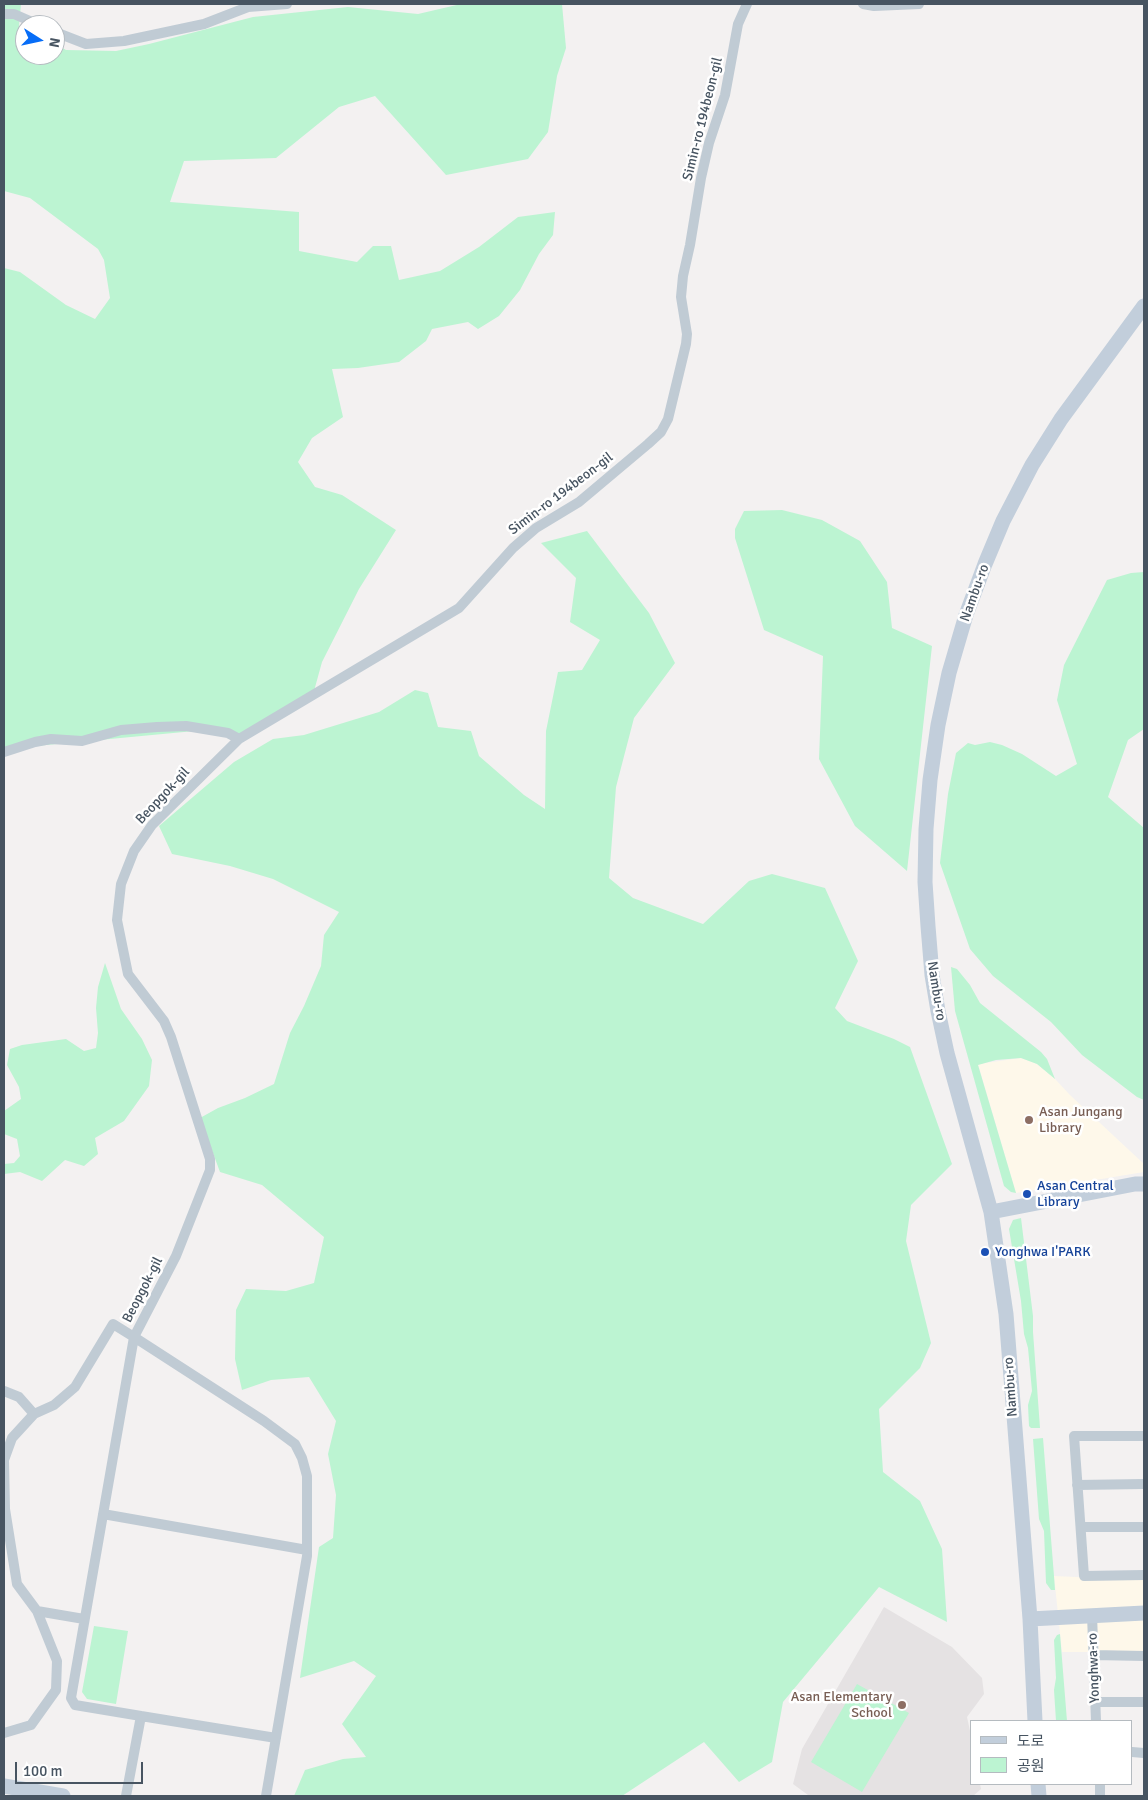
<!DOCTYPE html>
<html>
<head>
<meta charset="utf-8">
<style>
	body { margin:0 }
	#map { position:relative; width:1148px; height:1800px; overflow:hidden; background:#f3f1f1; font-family:Signika,"Noto Sans KR",sans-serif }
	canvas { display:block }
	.frame { position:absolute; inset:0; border:5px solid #475461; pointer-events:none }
	.legend { position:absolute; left:970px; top:1720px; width:162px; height:65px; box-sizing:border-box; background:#fff; border:1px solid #b5bbc0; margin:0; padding:6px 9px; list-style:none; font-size:15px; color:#475461 }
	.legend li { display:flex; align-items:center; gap:10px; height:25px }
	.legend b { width:25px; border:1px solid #b5bbc0 }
	.north { position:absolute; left:15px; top:15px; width:50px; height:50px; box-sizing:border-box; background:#fff; border:1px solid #b5bbc0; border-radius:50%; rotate:100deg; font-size:14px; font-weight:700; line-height:20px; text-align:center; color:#475461 }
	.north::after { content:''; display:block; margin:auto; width:18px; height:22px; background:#076df7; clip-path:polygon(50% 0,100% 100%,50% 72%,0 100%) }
	.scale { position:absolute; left:15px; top:1762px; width:128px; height:22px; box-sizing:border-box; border:2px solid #475461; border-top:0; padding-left:6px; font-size:15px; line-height:18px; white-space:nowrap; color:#475461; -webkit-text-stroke:4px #fff; paint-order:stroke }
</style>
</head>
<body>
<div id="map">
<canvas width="1148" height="1800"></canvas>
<div class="frame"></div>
<ul class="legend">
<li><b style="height:6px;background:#c2cedb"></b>도로</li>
<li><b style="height:14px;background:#bcf4d2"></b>공원</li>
</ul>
<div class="north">N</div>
<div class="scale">100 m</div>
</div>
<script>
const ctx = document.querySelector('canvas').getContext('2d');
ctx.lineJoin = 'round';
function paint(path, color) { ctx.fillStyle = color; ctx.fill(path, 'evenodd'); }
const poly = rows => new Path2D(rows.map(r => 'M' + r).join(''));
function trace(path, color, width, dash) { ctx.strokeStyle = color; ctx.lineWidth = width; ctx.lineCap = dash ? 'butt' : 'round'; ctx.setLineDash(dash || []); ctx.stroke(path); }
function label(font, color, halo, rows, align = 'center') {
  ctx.font = font + ' Signika,sans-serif'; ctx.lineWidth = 5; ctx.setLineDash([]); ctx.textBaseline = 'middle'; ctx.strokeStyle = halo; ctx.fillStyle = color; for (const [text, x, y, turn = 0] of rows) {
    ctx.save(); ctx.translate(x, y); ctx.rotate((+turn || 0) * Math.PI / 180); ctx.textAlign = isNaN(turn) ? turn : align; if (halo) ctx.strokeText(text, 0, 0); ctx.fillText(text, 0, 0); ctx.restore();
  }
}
const commercial = poly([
	[1021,1058,1037,1064,1055,1079,1070,1095,1144,1164,1144,1172,1016,1193,978,1064],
	[1054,1576,1144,1580,1144,1652,1062,1652]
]);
const education = poly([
	[884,1607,952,1647,982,1678,984,1694,967,1717,972,1740,972,1784,980,1784,981,1789,973,1796,813,1796,808,1795,793,1784,802,1749]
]);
const green = poly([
	[4,4,21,4,19,26,25,29,25,55,55,55,55,44,66,50,116,51,149,44,253,17,348,7,418,14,461,4,562,4,566,48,557,76,548,132,528,159,446,175,375,96,339,107,276,158,184,161,170,202,299,212,299,251,357,262,373,246,391,246,399,280,440,271,479,247,518,217,555,212,553,235,539,254,520,290,499,316,478,329,468,322,432,329,426,341,399,362,358,368,332,369,343,417,312,438,298,462,315,487,342,495,396,530,359,589,322,662,314,691,245,737,205,730,4,749,4,268,20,272,66,305,95,319,110,298,104,260,98,249,30,198,4,191],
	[782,510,822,520,860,541,887,582,892,628,932,646,907,871,855,826,819,759,823,656,764,630,735,538,735,529,744,511],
	[587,531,649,613,675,663,634,718,616,787,609,878,633,898,703,924,749,881,772,874,825,888,858,961,835,1008,847,1021,894,1039,910,1047,952,1164,911,1205,906,1241,931,1343,920,1368,879,1409,883,1472,920,1501,942,1549,947,1622,879,1587,783,1702,772,1762,739,1782,704,1742,622,1796,294,1796,305,1770,343,1759,366,1757,342,1724,376,1676,354,1661,300,1678,319,1547,333,1538,336,1495,328,1454,336,1421,309,1377,271,1380,242,1390,235,1359,236,1310,246,1289,286,1291,314,1283,324,1237,262,1185,220,1172,200,1118,218,1108,245,1098,274,1084,290,1033,304,1006,321,966,324,935,339,912,273,879,230,866,172,854,159,826,234,762,273,739,304,735,379,712,415,690,428,693,438,727,471,731,479,756,524,795,545,809,546,731,558,672,582,670,600,640,570,622,576,578,541,543],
	[1144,572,1144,729,1128,740,1108,797,1144,828,1144,1100,1137,1097,1082,1055,1051,1022,993,976,970,949,940,863,948,794,956,753,968,743,975,745,990,742,1002,745,1022,754,1056,776,1077,764,1057,700,1064,665,1107,580,1131,573],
	[105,963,121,1009,142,1039,152,1060,149,1086,124,1121,95,1138,98,1154,84,1166,65,1160,42,1181,20,1172,4,1174,4,1164,14,1163,20,1156,17,1139,4,1134,4,1111,21,1099,19,1087,7,1065,10,1049,22,1045,66,1039,84,1051,96,1048,98,1033,96,1008,98,987],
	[951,967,957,969,970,985,980,1003,1041,1052,1047,1059,1055,1079,1037,1064,1021,1058,996,1060,978,1065,1016,1193,1011,1192,1004,1186,955,1011],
	[1021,1218,1033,1316,1033,1332,1040,1428,1031,1428,1029,1426,1028,1405,1032,1391,1028,1348,1024,1334,1021,1301,1009,1229,1013,1220],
	[1043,1438,1054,1576,1055,1590,1051,1590,1046,1583,1044,1531,1039,1519,1033,1439],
	[94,1626,128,1631,116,1704,87,1699,82,1692],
	[1060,1634,1067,1721,1056,1721,1054,1690,1056,1678,1054,1640,1057,1635],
	[857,1684,909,1713,862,1792,811,1762]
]);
const street = poly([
	[863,4,874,6,919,4],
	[4,14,14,14,39,25],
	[55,32,86,44,124,41,204,24,248,7,287,4],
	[4,752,35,742,51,739,82,741,121,730,157,727,186,726,228,733,239,739],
	[4,1391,19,1397,34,1414],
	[1144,1436,1074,1436,1084,1576,1144,1575],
	[1077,1485,1144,1484],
	[103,1514,307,1550],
	[1081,1527,1144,1527],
	[1092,1615,1096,1721],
	[84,1619,37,1611,17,1584,5,1509,4,1460,12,1438,34,1414,54,1405,75,1387,113,1324,134,1337,176,1256,210,1170,210,1159,171,1037,164,1021,128,974,117,920,121,884,134,851,152,825,239,739,459,608,513,548,536,528,579,502,648,444,661,432,668,419,686,344,687,334,681,297,683,276,690,245,701,178,709,143,725,95,738,24,747,4],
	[1093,1655,1144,1656],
	[1095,1702,1144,1702],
	[141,1716,276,1738],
	[4,1733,31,1725,56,1690,57,1661,37,1611],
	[1132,1752,1144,1753],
	[1100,1784,1100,1796],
	[126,1796,141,1716,75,1705,71,1698,134,1337,264,1421,295,1444,302,1458,307,1476,307,1556,266,1796]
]);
const secondary = poly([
	[991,1212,1135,1184,1144,1184],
	[1030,1619,1144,1613],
	[1035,1721,1030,1619,1006,1314,991,1212,947,1053,938,1011,932,975,928,926,925,882,926,829,930,780,938,725,949,673,966,615,985,564,1003,521,1032,465,1061,419,1144,306],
	[1038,1784,1039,1796],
	[4,1786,63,1796]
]);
const markers = [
	[1029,1120,5,"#8d6e63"],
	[1027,1194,5,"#1a4fb4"],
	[985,1252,5,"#1a4fb4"],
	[902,1705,5,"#8d6e63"]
];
const streetNames = [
	["Simin-ro 194beon-gil",703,119,-76],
	["Simin-ro 194beon-gil",561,494,-37],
	["Nambu-ro",975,593,-70],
	["Beopgok-gil",163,796,-47],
	["Nambu-ro",936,991,81],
	["Beopgok-gil",143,1290,-63],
	["Nambu-ro",1011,1387,-94],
	["Yonghwa-ro",1094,1668,-92]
];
const educationNames = [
	["Asan Jungang",1039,1112],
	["Library",1039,1128],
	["Asan Elementary",892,1697,"right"],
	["School",892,1713,"right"]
];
const transitNames = [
	["Asan Central",1037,1186],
	["Library",1037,1202],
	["Yonghwa I'PARK",995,1252]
];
paint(commercial, '#fef8ea');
paint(education, '#e5e2e3');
paint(green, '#bcf4d2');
trace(street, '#c0cbd4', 10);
trace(secondary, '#c2cedb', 15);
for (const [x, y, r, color] of markers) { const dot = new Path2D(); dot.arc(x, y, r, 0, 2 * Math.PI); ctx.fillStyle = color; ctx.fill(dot); trace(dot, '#fff', 2); }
label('14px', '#475461', '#fff', streetNames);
label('14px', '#785e54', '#fff', educationNames, 'left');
label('14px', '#164399', '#fff', transitNames, 'left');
</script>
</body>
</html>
